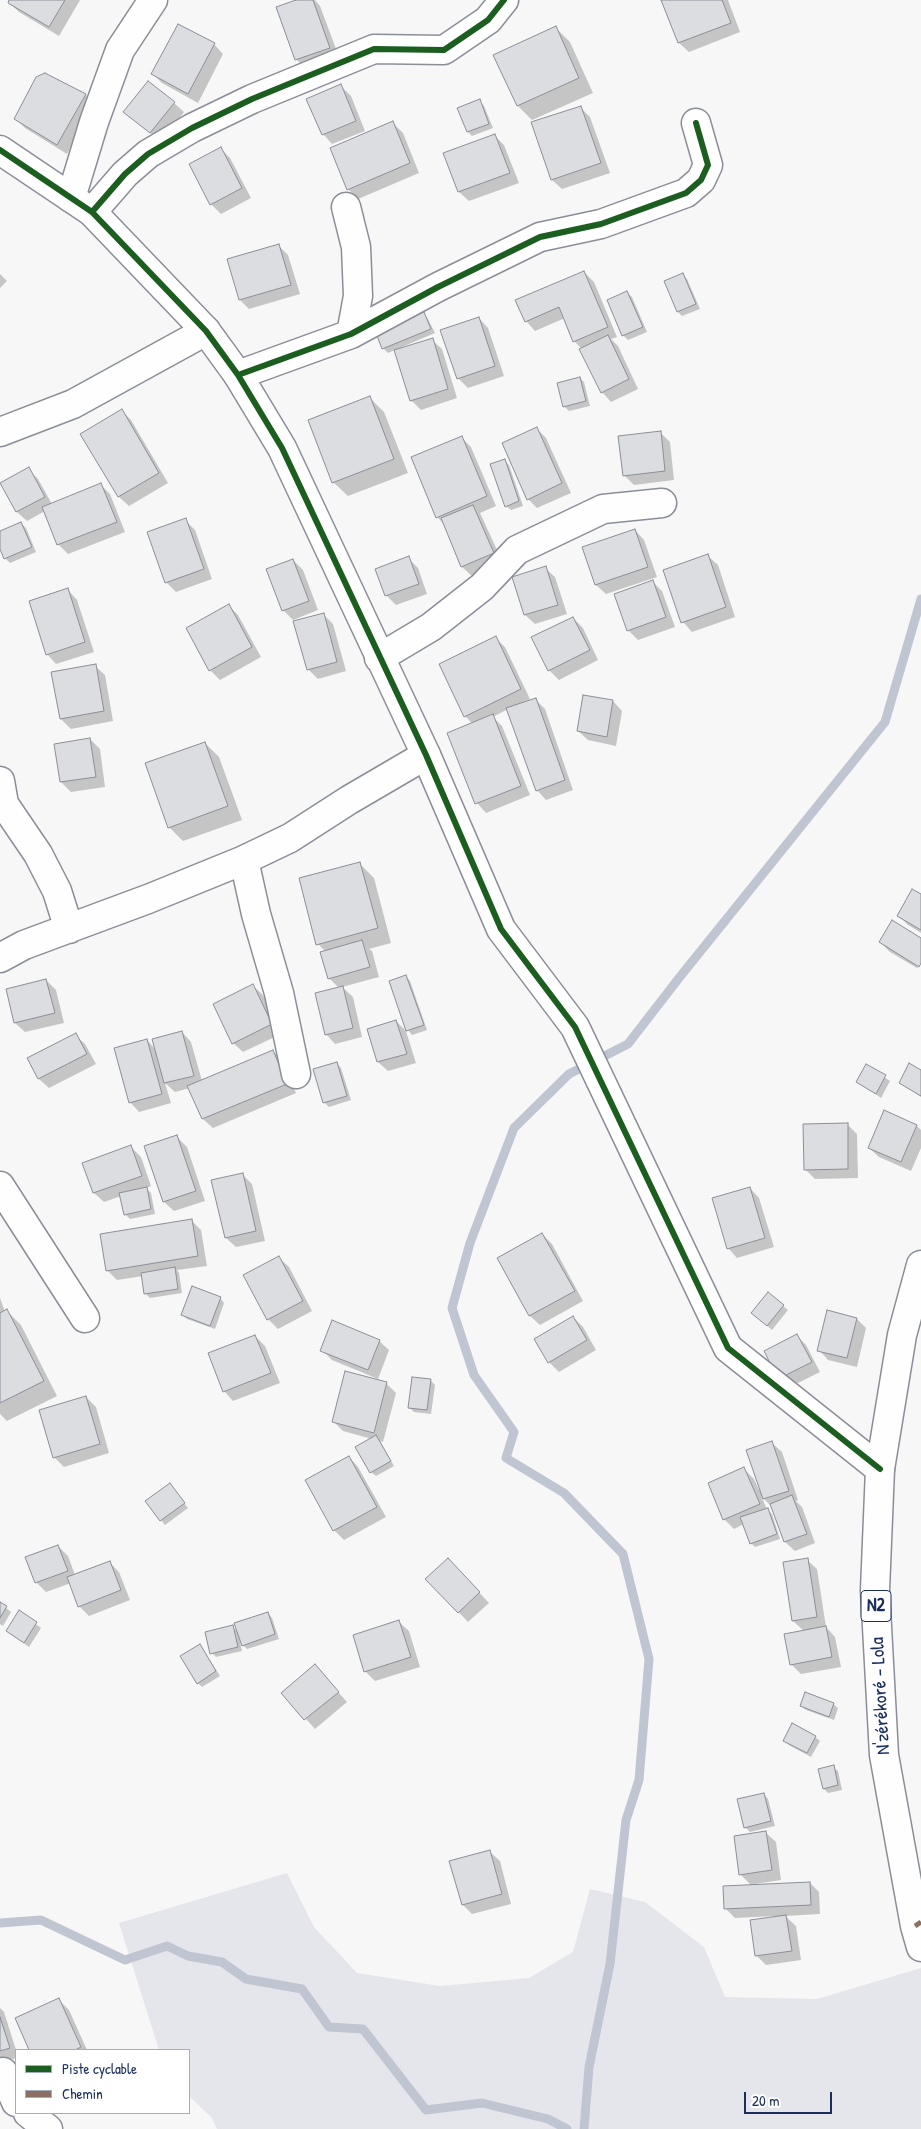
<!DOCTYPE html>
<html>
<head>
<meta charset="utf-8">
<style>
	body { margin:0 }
	#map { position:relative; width:921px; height:2129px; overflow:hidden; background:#f7f7f8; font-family:"Patrick Hand",sans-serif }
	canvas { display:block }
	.legend { position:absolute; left:15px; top:2049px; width:175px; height:65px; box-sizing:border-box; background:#fff; border:1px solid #a4acbf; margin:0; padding:6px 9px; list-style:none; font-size:15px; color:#1b2f5e }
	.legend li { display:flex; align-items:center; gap:10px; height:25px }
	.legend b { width:25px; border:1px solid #a4acbf }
	.scale { position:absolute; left:744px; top:2092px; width:88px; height:22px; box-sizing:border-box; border:2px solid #1b2f5e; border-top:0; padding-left:6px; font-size:15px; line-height:18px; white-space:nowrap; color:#1b2f5e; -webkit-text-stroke:4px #fff; paint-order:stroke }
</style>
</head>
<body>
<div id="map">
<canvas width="921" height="2129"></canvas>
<ul class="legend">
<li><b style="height:6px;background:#1b5e20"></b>Piste cyclable</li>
<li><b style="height:6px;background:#8d6e63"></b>Chemin</li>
</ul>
<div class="scale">20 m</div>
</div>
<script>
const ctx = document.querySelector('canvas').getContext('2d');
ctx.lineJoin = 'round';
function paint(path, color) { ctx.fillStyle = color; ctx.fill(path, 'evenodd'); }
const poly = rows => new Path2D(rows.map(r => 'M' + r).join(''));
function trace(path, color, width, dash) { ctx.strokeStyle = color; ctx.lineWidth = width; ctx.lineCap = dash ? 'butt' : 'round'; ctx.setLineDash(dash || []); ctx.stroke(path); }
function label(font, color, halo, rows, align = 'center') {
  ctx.font = font + ' "Patrick Hand",sans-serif'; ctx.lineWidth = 4.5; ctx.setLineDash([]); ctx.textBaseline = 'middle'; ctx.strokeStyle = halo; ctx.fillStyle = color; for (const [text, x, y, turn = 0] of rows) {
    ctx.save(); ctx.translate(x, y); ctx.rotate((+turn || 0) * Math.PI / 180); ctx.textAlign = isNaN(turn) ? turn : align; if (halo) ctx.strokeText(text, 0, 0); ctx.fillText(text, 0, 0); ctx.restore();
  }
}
const green = poly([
	[287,1873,314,1927,357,1973,440,1986,529,1978,573,1952,590,1889,645,1902,704,1947,725,1997,817,1999,921,1968,921,2129,217,2129,212,2118,189,2096,189,2050,159,2050,119,1923]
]);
const shadow = poly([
	[11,0,80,0,59,36,19,12,9,3],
	[299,0,315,0,320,6,339,57,306,69,296,59],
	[662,0,728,0,740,32,689,52,679,43],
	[556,28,570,42,593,93,532,120,518,106,495,55],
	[214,44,223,54,198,103,162,83,153,74],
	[45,74,86,95,95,104,67,154,25,128,16,119],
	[341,86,351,96,365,131,332,144,323,134],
	[479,101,484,106,493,128,472,136,468,132],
	[174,103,184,112,161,142,125,112],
	[580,107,590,117,610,173,562,189,552,180],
	[393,123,403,133,419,173,358,199,348,189],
	[494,135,504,145,519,183,469,201,459,192,445,154],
	[221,149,230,158,251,198,221,214,211,204],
	[278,245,288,255,300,294,249,309,240,300],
	[584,272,594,282,617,337,611,339,618,346,638,389,611,402,602,392,582,349,574,341,565,318,535,331,526,321],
	[0,274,7,281,0,288],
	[683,274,687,279,700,309,682,316,678,312,665,282],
	[627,292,632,297,647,332,628,340,623,335,609,300],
	[424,314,428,319,435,333,402,347,403,349,432,340,442,349,457,398,421,410,411,400,395,350,388,353,383,348,377,334],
	[479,318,488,328,504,376,468,388,458,378],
	[580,378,584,382,590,406,569,411,564,406],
	[370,398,384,412,408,473,348,496,333,482],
	[121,410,131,420,168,483,129,506,119,497,81,434],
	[537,429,546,438,571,493,537,508,528,499],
	[660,432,670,442,674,480,634,485,624,475],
	[461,437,471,447,496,506,480,513,503,563,472,576,462,567,445,525,437,517],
	[505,461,509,465,523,506,511,510,506,506],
	[28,469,38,479,52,504,101,485,110,494,125,532,68,554,59,545,45,511,27,521,17,512,2,484],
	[185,520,195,530,212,579,176,592,166,582],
	[21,523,26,528,36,552,10,563,5,558,0,546,0,532],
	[635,530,644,540,657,577,606,594,596,585],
	[708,556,718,565,735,617,692,632,683,622],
	[408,558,418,568,427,594,396,605,386,595],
	[293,560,303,570,318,610,293,620,283,610],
	[545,568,555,577,567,614,535,624,525,615,513,578],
	[653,582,662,591,675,627,638,640,628,630],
	[68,590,77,600,94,652,56,664,47,654],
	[228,605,238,615,261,657,220,680,210,670],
	[323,614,333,624,346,671,318,679,308,669],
	[573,618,583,628,598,660,559,680,549,670],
	[495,638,505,647,530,699,524,702,524,704,536,700,545,709,573,790,546,800,537,790,508,709,493,717,502,726,530,795,486,813,477,803,473,724,465,716],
	[95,666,105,675,113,721,71,729,61,719,53,673],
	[613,701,622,711,616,746,588,740,578,731],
	[90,739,100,749,105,787,71,792,61,782],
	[205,743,219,757,242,820,183,841,169,827],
	[360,864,374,878,391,943,369,949,372,951,379,977,342,987,353,997,362,1037,335,1044,326,1034,339,988,329,978,326,952,318,944],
	[921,896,921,933,908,925,898,915],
	[921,939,921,961,917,968,890,952,880,942],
	[406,976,410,981,427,1030,412,1035,408,1030],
	[46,980,56,990,64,1023,25,1032,15,1023,8,990],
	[253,986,263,995,281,1034,243,1052,233,1043],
	[396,1021,406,1031,416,1063,388,1071,378,1062],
	[182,1032,191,1042,202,1081,273,1051,282,1061,296,1093,213,1128,203,1119,190,1088,175,1092,165,1083,171,1103,139,1112,130,1102,147,1040,156,1050],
	[75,1035,85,1044,96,1064,49,1088,39,1079,29,1058],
	[337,1063,341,1068,351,1100,329,1107,324,1102],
	[867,1066,890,1081,881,1098,858,1082],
	[921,1071,921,1097,900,1083],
	[847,1124,857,1134,858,1178,815,1179,805,1169],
	[917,1126,921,1130,921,1148,911,1171,879,1157,869,1148],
	[177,1137,187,1147,205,1201,174,1211,164,1202,146,1147],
	[131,1147,141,1157,151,1186,146,1188,151,1193,155,1214,130,1219,125,1214,121,1196,104,1202,94,1193],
	[242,1174,252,1184,265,1241,236,1247,226,1238],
	[750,1188,759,1198,774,1247,737,1258,728,1248],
	[192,1221,201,1230,207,1266,177,1270,179,1273,182,1293,150,1298,145,1293,143,1276,117,1280,107,1270],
	[542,1234,552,1244,583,1301,540,1325,530,1316,498,1258],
	[279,1258,289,1267,312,1311,278,1329,268,1319],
	[0,1298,5,1312,7,1311,21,1325,57,1396,7,1421,0,1414],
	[220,1298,224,1303,215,1329,187,1319,182,1314],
	[783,1306,788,1310,772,1330,757,1317],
	[573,1317,583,1327,596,1350,559,1372,549,1362],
	[857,1319,866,1328,857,1367,828,1360,819,1350],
	[255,1336,265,1346,280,1383,233,1401,224,1391],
	[797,1336,806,1345,820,1372,788,1388,779,1379],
	[379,1341,389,1350,378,1379,332,1360,322,1350],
	[430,1380,435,1385,431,1414,414,1412,410,1408],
	[386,1383,396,1393,383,1442,380,1441,394,1466,376,1476,371,1472,372,1439,343,1431,333,1421],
	[86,1397,96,1407,109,1453,64,1467,54,1457],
	[772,1443,782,1452,798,1500,796,1501,802,1507,815,1543,795,1551,785,1542,772,1507,761,1496,767,1509,772,1514,780,1539,755,1547,751,1543,744,1524,734,1529,724,1519,744,1469,754,1479,759,1490,760,1489],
	[349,1457,358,1467,386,1517,344,1540,334,1530],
	[170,1485,188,1508,165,1525,161,1520],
	[58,1546,68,1556,75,1575,109,1562,119,1572,130,1600,89,1616,79,1606,71,1583,46,1592,36,1582],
	[807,1560,817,1569,826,1627,835,1637,841,1667,801,1674,791,1664,804,1631,793,1621,784,1563],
	[457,1569,489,1603,468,1622,427,1579],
	[0,1603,11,1612,3,1626,0,1624],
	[19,1612,41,1628,29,1647,7,1631],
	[268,1613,272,1618,279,1639,247,1649,240,1642,242,1651,216,1657,212,1653,233,1627,238,1632],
	[399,1622,409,1631,420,1667,375,1681,365,1671],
	[200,1645,220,1676,202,1687,198,1683],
	[315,1666,347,1702,315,1729,283,1693],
	[833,1704,838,1708,834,1720,806,1710,801,1706],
	[815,1737,820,1741,811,1757,789,1745,784,1740],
	[833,1767,838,1771,842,1790,828,1793,824,1789],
	[764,1794,768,1799,775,1826,750,1832,745,1827],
	[766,1833,776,1842,781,1880,755,1884,756,1885,810,1883,819,1892,820,1914,785,1916,796,1926,801,1960,766,1965,756,1955,776,1916,735,1918,725,1908,752,1886,741,1875],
	[490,1852,500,1861,511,1904,472,1914,463,1905],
	[59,2000,69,2010,87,2050,31,2050,16,2019],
	[0,2008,4,2012,16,2050,16,2058,0,2063]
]);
const stream = poly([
	[0,1923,41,1920,125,1960,167,1946,188,1956,222,1962,246,1979,302,1989,329,2027,363,2029,426,2110,482,2103,548,2119,567,2129],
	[584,2129,589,2067,610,1964,626,1820,639,1780,649,1659,623,1554,564,1493,506,1458,514,1432,474,1375,452,1308,470,1243,514,1128,569,1074,628,1044,679,978,885,722,921,599]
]);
const building = poly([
	[9,0,65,0,49,27,8,3,9,0],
	[296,0,313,0,330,48,295,60,276,7,296,0],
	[661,0,722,0,731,23,678,43,661,0],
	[178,24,215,43,188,94,151,74,178,24],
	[556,26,579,78,517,106,493,55,556,26],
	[45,73,86,94,57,145,14,119,36,77,45,73],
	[148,81,175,102,150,133,123,112,148,81],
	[341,84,356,121,322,135,306,99,341,84],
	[480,99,489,124,467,132,457,108,480,99],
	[581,106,601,163,551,180,531,122,581,106],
	[393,121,410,163,347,190,330,148,393,121],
	[495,134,510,173,458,192,443,153,495,134],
	[221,147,242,188,210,205,189,164,221,147],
	[279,244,291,285,239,300,227,259,279,244],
	[584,271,608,327,573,342,559,307,525,322,515,300,584,271],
	[683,273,696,304,677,312,664,281,683,273],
	[627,291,643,327,622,336,607,300,627,291],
	[424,312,431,329,382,349,376,333,424,312],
	[479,317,495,366,457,379,440,330,479,317],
	[608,335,629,379,601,393,579,349,608,335],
	[433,338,448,389,410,401,394,350,433,338],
	[580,377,586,401,563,407,557,383,580,377],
	[370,396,394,459,332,483,308,420,370,396],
	[122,409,159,473,118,497,80,434,122,409],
	[537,427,562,483,527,500,502,443,537,427],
	[661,431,665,471,623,476,618,436,661,431],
	[462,436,487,496,436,518,411,457,462,436],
	[505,459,519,501,505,507,490,464,505,459],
	[29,467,45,497,16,512,0,483,29,467],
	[101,483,117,522,57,545,42,507,101,483],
	[473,505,494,553,461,567,441,518,473,505],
	[186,518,204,569,165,583,147,532,186,518],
	[21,522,32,547,4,559,0,549,0,531,21,522],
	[635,529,648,567,595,585,582,547,635,529],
	[708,554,726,607,681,623,663,570,708,554],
	[409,556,419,584,385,596,375,569,409,556],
	[293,559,309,601,282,611,266,569,293,559],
	[546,566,558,605,524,615,512,577,546,566],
	[653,580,666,617,627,631,614,594,653,580],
	[68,588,85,642,46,655,29,601,68,588],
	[229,604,252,647,209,671,186,628,229,604],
	[324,613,337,662,307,670,293,621,324,613],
	[573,617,590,650,548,671,531,637,573,617],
	[496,636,521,689,464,717,439,664,496,636],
	[96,664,104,711,60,719,51,672,96,664],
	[583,695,613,700,607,737,577,731,583,695],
	[536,698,565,780,536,791,506,708,536,698],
	[493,714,521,786,475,804,447,733,493,714],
	[90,738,96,777,60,782,54,744,90,738],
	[205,742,228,806,168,828,145,763,205,742],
	[360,862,378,928,316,945,299,878,360,862],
	[912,889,921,894,921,930,897,916,912,889],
	[892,920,921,938,921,963,919,967,879,942,892,920],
	[362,940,370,967,328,979,320,952,362,940],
	[406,975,424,1025,406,1031,389,981,406,975],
	[46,979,55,1013,14,1023,6,989,46,979],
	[253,984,272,1024,232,1044,213,1004,253,984],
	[343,986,353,1028,325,1035,315,993,343,986],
	[396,1020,407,1054,377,1062,367,1029,396,1020],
	[182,1031,194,1076,164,1083,152,1039,182,1031],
	[76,1033,87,1054,38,1079,27,1058,76,1033],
	[147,1039,162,1094,129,1103,114,1048,147,1039],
	[273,1050,287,1084,202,1119,187,1086,273,1050],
	[337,1062,347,1096,323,1103,313,1069,337,1062],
	[909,1063,921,1070,921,1096,899,1083,909,1063],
	[866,1064,886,1075,876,1094,856,1082,866,1064],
	[884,1110,917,1125,901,1162,868,1148,884,1110],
	[848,1123,848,1169,804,1170,803,1124,848,1123],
	[177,1135,196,1191,163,1202,144,1146,177,1135],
	[131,1145,142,1176,93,1193,82,1163,131,1145],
	[243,1173,256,1231,225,1238,211,1180,243,1173],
	[147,1187,151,1209,124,1215,119,1193,147,1187],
	[750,1187,765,1238,727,1249,712,1198,750,1187],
	[192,1219,198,1256,106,1271,100,1234,192,1219],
	[542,1233,575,1291,529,1316,497,1258,542,1233],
	[279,1256,303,1301,267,1320,243,1275,279,1256],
	[175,1267,178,1289,144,1294,141,1273,175,1267],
	[192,1286,221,1297,210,1326,181,1315,192,1286],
	[768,1292,784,1305,767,1326,751,1313,768,1292],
	[7,1309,44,1381,0,1403,0,1313,7,1309],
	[827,1310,857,1318,847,1358,817,1351,827,1310],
	[573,1316,587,1340,548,1363,534,1339,573,1316],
	[332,1320,380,1340,368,1370,320,1351,332,1320],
	[797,1334,812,1362,778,1379,764,1351,797,1334],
	[255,1335,271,1373,223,1392,208,1353,255,1335],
	[345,1371,387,1382,374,1433,332,1422,345,1371],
	[412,1377,431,1379,427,1410,408,1408,412,1377],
	[86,1396,100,1444,53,1458,39,1410,86,1396],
	[376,1435,391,1461,370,1473,355,1447,376,1435],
	[772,1441,789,1491,763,1499,746,1450,772,1441],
	[349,1456,377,1507,333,1531,305,1480,349,1456],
	[744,1467,760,1504,723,1520,708,1483,744,1467],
	[170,1483,185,1503,160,1521,145,1501,170,1483],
	[792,1495,807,1534,784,1542,770,1504,792,1495],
	[768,1508,777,1534,750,1544,740,1517,768,1508],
	[58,1545,68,1571,35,1583,25,1557,58,1545],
	[448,1558,480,1592,458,1613,425,1579,448,1558],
	[808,1558,817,1617,792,1621,783,1562,808,1558],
	[110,1561,121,1590,78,1607,67,1577,110,1561],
	[0,1602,7,1606,0,1618,0,1602],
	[19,1610,37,1622,24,1643,6,1631,19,1610],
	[268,1612,275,1634,242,1646,234,1623,268,1612],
	[399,1620,411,1657,364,1672,353,1635,399,1620],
	[233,1625,238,1647,210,1654,205,1632,233,1625],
	[826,1626,832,1657,790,1665,784,1634,826,1626],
	[200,1644,216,1671,197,1684,180,1656,200,1644],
	[315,1664,339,1692,304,1720,281,1693,315,1664],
	[805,1692,834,1703,829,1717,800,1706,805,1692],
	[792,1723,816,1736,807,1753,783,1741,792,1723],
	[834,1765,838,1785,823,1789,818,1769,834,1765],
	[764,1793,771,1821,744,1828,737,1799,764,1793],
	[766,1831,772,1870,739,1875,734,1836,766,1831],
	[490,1850,502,1894,462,1905,449,1861,490,1850],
	[810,1882,811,1905,724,1909,723,1886,810,1882],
	[786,1915,792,1951,755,1956,750,1920,786,1915],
	[59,1998,81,2047,75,2050,29,2050,15,2018,59,1998],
	[0,2017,10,2048,0,2051,0,2017]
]);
const street = poly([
	[71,198,94,122,120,50,153,0],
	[346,207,356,247,358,296,351,334],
	[92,212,125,174,148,154,192,128,252,99,374,49,444,50,488,20,504,0],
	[238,375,351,334,438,287,540,237,601,224,686,193,701,180,708,165,696,123],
	[0,432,73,404,206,331],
	[379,658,431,627,482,587,517,550,603,509,662,503],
	[0,781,4,804,38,854,57,891,69,929],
	[244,860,256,914,279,993,296,1074],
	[0,958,24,945,148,899,244,860,290,838,349,800,426,755],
	[0,1186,85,1318],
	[0,2073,3,2072,16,2102],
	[28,2113,48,2129]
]);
const secondary = poly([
	[0,150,92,212,206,331,238,375,282,448,426,755,501,929,575,1027,728,1348,880,1469]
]);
const highway = poly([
	[921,1265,902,1335,880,1469,875,1590,884,1755,915,1926,921,1947]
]);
const quiet = poly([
	[915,1926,921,1922]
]);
const cycleway = poly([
	[0,150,92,212,206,331,238,375,282,448,426,755,501,929,575,1027,728,1348,880,1469],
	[92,212,125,174,148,154,192,128,252,99,374,49,444,50,488,20,504,0],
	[238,375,351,334,438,287,540,237,601,224,686,193,701,180,708,165,696,123]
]);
const shields = [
	[876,1606,30]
];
const shieldNames = [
	["N2",876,1606]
];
const streetNames = [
	["N'zérékoré - Lola",881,1696,-93]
];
paint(green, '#e5e6ec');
paint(shadow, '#0003');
trace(stream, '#c0c5d2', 9);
paint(building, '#dcdde0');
trace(building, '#8a8e97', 1);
trace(street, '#8a8e97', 31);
trace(secondary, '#8a8e97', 31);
trace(highway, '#8a8e97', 31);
trace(street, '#fefefe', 28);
trace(secondary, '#fefefe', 28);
trace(highway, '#fefefe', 28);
trace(quiet, '#8d6e63', 5, [10, 5]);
trace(cycleway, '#1b5e20', 6);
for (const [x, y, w] of shields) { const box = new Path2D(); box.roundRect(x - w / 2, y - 15.5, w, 31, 4); ctx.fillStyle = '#fff'; ctx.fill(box); trace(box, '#1b2f5e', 1); }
label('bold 18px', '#1b2f5e', null, shieldNames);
label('19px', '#1b2f5e', '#fff', streetNames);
</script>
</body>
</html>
